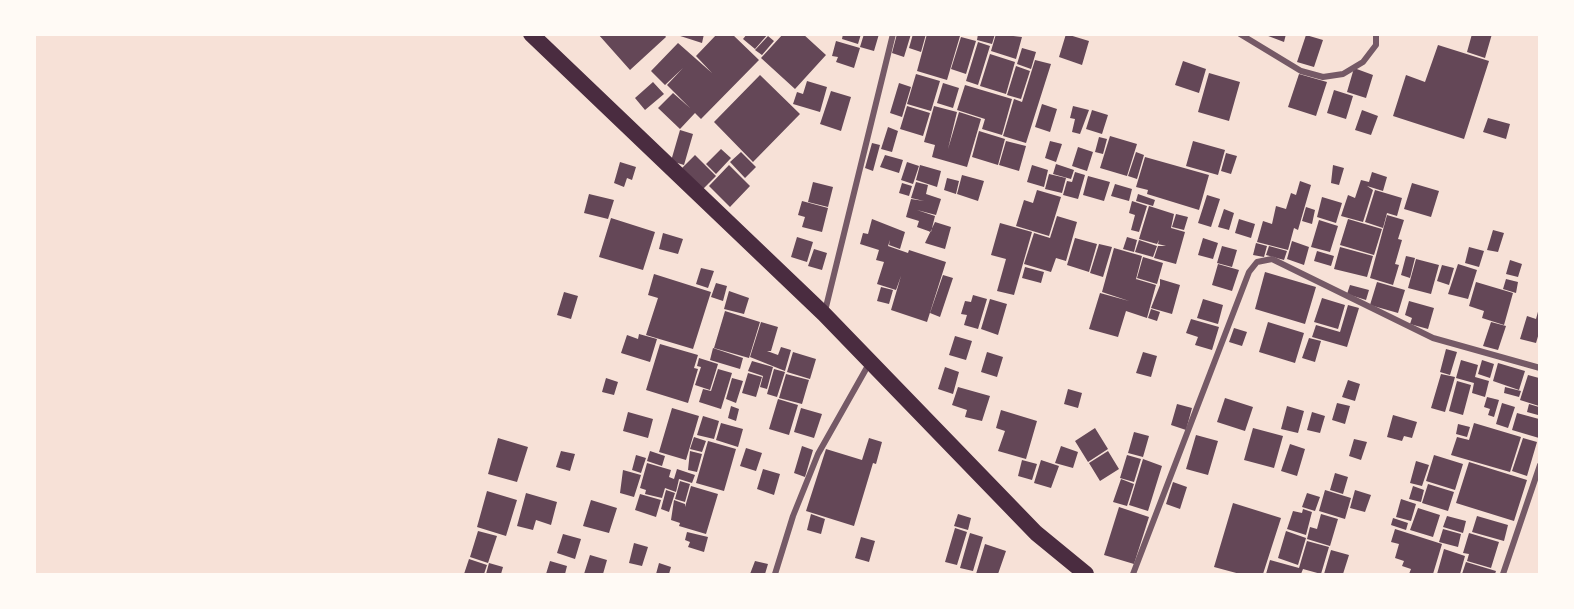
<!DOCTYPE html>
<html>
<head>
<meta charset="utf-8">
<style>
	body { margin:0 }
	#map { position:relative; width:1574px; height:609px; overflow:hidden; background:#f7e1d7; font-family:"Varela Round",sans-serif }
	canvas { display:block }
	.frame { position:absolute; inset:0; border:36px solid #fffaf5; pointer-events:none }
</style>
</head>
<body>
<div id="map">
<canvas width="1574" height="609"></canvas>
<div class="frame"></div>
</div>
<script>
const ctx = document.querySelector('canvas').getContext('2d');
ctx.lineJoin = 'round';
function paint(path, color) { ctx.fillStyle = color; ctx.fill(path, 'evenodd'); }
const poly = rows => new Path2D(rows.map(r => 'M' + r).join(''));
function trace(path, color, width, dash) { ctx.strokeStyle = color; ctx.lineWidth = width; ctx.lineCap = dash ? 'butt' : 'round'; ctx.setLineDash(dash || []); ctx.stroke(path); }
const building = poly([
	[598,34,664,34,666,37,630,70],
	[674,34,704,34,702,43],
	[717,34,732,34,759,60,701,119,695,113,680,129,658,108,673,93,690,108,667,85,683,68,665,85,651,71,678,43,712,73,696,56],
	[747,34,768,34,755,49,743,39],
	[783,34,803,34,826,55,795,89,761,58],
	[843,34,861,34,858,44,842,39],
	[864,34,879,34,874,51,860,47],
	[897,34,911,34,904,57,892,53],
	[913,34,926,34,921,52,909,48],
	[927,34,960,36,947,80,917,71],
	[978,34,995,34,992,44,977,40],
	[996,34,1022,37,1016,59,991,51],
	[1066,34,1089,41,1082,65,1059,57],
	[1263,34,1286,34,1284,42],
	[1472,34,1492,34,1485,58,1467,52],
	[1306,35,1323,40,1314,67,1297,62],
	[768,36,774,41,762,55,755,50],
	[961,37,976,41,966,74,951,69],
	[836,41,860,48,854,68,836,62,838,57,832,56],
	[978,42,990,46,978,85,966,81],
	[1438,45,1489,61,1464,139,1393,116,1406,75,1425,82],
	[1022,48,1036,52,1031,69,1017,64],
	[990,54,1015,62,1006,94,980,86],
	[1035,60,1051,64,1026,143,1003,136,1014,99,1022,102],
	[1183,61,1206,69,1199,93,1175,85],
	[1016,66,1030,71,1021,99,1007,95],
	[1354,68,1373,75,1366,98,1347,92],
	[1209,73,1240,82,1229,121,1198,112],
	[916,74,940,81,931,111,907,104],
	[1299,74,1327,82,1316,116,1288,107],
	[760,75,800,114,753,162,714,122],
	[807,81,827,87,820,112,793,104,797,92,803,94],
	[653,82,664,94,645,110,635,98],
	[899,83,911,87,902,117,890,113],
	[943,83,959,88,953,108,937,103],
	[965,85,1012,99,1002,135,982,129,985,119,957,110],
	[1334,90,1353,96,1346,119,1327,113],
	[831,91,851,97,841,131,820,124],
	[1042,104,1057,109,1050,132,1035,127],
	[907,106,930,113,923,136,900,129],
	[934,106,957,112,948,149,959,112,981,119,967,167,932,157,935,145,924,142],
	[1073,106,1089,110,1080,134,1072,132,1075,119,1070,118],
	[1092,110,1108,115,1102,134,1086,129],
	[1362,110,1378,116,1371,135,1355,130],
	[1488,118,1510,124,1506,139,1483,132],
	[888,127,898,131,892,152,881,149],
	[680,130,693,134,684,165,671,161],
	[979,131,1005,139,998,165,972,157],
	[1110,136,1137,144,1127,176,1100,168],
	[1099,137,1107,139,1103,154,1095,152],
	[1006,141,1026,146,1019,171,999,165],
	[1050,141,1062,144,1056,162,1045,158],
	[1193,141,1225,150,1218,175,1186,166],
	[872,143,880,145,873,171,865,168],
	[1078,147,1093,152,1087,171,1072,166],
	[721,149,731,158,716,174,706,164],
	[741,152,756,167,745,178,730,162],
	[1136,152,1144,155,1137,179,1128,176],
	[1226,153,1237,156,1231,174,1221,171],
	[695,155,716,176,703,189,682,168],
	[885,155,903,160,899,173,880,167],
	[1145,157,1209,175,1199,210,1147,194,1148,190,1136,187],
	[620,162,636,167,632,180,627,178,624,187,614,183],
	[907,162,919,166,913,184,901,180],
	[1056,164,1074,170,1071,179,1053,174],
	[729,165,750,186,730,207,709,186],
	[920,165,941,171,937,187,916,180],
	[1032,165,1048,170,1044,187,1027,182],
	[1333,165,1344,168,1339,185,1331,183],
	[1075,172,1085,175,1078,199,1063,195,1067,181,1072,182],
	[1372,172,1387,177,1383,191,1367,186,1373,190,1363,222,1341,216,1348,195,1355,198,1361,180,1369,182],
	[1049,174,1066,178,1062,193,1045,189],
	[962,175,984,181,978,201,957,194],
	[1088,176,1110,182,1104,201,1083,195],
	[947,178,959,181,956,194,944,190],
	[1300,181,1311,185,1298,230,1294,228,1288,250,1257,242,1263,221,1272,224,1276,206,1286,209,1291,193,1296,195],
	[813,182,833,187,828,207,808,202],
	[916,182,928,185,926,194,941,199,936,215,917,210,935,216,931,232,917,227,919,221,906,217,911,199,924,201,911,198],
	[902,183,912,186,909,196,899,193],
	[1412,183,1439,191,1431,217,1404,209],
	[1115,184,1132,189,1129,201,1111,196],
	[1037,190,1061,197,1049,236,1016,226,1024,200,1033,203],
	[1375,190,1402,198,1397,216,1387,213,1383,228,1365,222],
	[589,194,614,200,608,219,584,213],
	[1138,194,1155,200,1153,206,1136,201],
	[1207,195,1220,199,1211,227,1198,223],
	[1322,197,1342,203,1336,223,1317,217],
	[802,201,828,208,822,232,802,227,805,217,798,215],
	[1132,201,1147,206,1139,232,1131,230,1135,215,1129,213],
	[1149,206,1174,214,1171,228,1185,232,1176,264,1154,258,1158,246,1166,246,1158,244,1159,240,1157,244,1139,239],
	[1306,207,1315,210,1312,224,1302,221],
	[1224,209,1234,213,1229,230,1218,227],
	[1176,214,1188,217,1184,230,1172,227],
	[1387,215,1404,220,1398,239,1402,240,1395,264,1399,265,1393,285,1370,278],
	[1057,216,1077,222,1066,261,1056,258,1051,272,1024,264,1034,233,1050,238],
	[611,218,655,232,643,270,599,257],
	[872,219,905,232,900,249,889,245,890,240,888,246,908,253,909,250,946,262,927,322,891,310,901,276,896,290,877,284,884,262,876,260,879,250,860,244,863,233,868,234],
	[1239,219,1255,224,1251,238,1235,233],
	[1348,219,1382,229,1374,255,1340,245],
	[1319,220,1338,226,1330,252,1311,247],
	[935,222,951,227,945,249,925,243],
	[1000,223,1032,232,1014,295,997,291,1006,259,991,255],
	[1493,230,1504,233,1498,252,1487,250],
	[663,233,683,239,678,254,659,249],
	[797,237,813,242,807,262,791,257],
	[1127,237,1137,240,1134,252,1123,249],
	[1075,238,1097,244,1089,272,1067,265],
	[1203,238,1218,243,1213,259,1198,255],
	[1139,240,1157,246,1153,257,1135,252],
	[1292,241,1309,247,1304,265,1287,259],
	[1256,243,1267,246,1264,257,1253,255],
	[1099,244,1112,247,1103,277,1090,273],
	[1222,246,1237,250,1232,267,1217,263],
	[1269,246,1287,251,1284,260,1266,255],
	[1340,247,1373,256,1367,277,1334,269],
	[1469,247,1484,251,1479,267,1465,263],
	[1114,248,1142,256,1135,283,1136,279,1156,285,1147,318,1126,311,1118,337,1089,329,1100,293,1129,301,1102,292],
	[814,249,827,253,822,270,808,266],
	[1317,251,1334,256,1331,266,1314,261],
	[1406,256,1415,258,1410,278,1401,275],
	[1143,257,1163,263,1157,284,1137,278],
	[1416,259,1439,265,1431,294,1408,288],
	[1510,260,1522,264,1518,277,1506,274],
	[1218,264,1239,270,1232,291,1212,285],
	[1458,264,1477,270,1468,299,1448,294],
	[1442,265,1454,268,1449,285,1437,281],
	[1025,267,1044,272,1041,283,1022,278],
	[701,268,714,271,708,288,696,284],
	[1265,272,1316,287,1305,324,1255,309],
	[654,274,711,292,693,349,646,335,658,298,648,295],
	[943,275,953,278,940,317,930,313],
	[1160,279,1180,285,1172,314,1151,308,1160,285],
	[1506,279,1518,282,1516,293,1503,289],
	[1377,282,1405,290,1398,313,1370,305],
	[1476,282,1513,293,1504,325,1482,318,1484,311,1469,306],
	[716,283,727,286,723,301,711,297],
	[1350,285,1369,290,1366,300,1347,294],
	[881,287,893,290,889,304,877,301],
	[729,291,749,298,744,314,724,309],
	[564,292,578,296,571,319,557,315],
	[973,295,987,299,978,329,964,325,967,315,961,314,965,301,971,302],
	[1322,298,1345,305,1338,329,1314,322],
	[990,299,1007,304,998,335,981,329],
	[1203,299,1223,305,1218,324,1197,318],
	[1409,301,1434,308,1428,329,1410,324,1412,318,1405,315],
	[1348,305,1359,308,1347,347,1312,337,1316,325,1340,332],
	[1539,308,1539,333,1536,343,1520,339,1527,316,1536,319],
	[1151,309,1160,312,1157,321,1148,318],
	[725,311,760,322,749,358,714,348],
	[1191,319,1219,327,1212,350,1195,345,1198,337,1186,333],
	[761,322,778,327,771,351,767,351,778,355,781,347,791,350,785,371,750,357],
	[1268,322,1304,333,1295,363,1259,352],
	[1491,322,1506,326,1498,350,1483,346],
	[1234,328,1247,332,1242,346,1229,342],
	[639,334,657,339,650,362,621,353,627,335,638,339],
	[955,336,972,341,966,360,949,355],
	[1309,338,1321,341,1315,362,1302,358],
	[660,344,698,355,694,368,698,369,688,403,646,390],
	[713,348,743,358,740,369,710,360],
	[1446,349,1457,352,1450,375,1440,372],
	[793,352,816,359,810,379,787,372],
	[987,352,1003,357,997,377,981,372],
	[1143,352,1157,356,1151,377,1136,373],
	[699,358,718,364,710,390,695,385,701,367,697,366],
	[1461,360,1478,365,1475,377,1489,381,1485,397,1472,393,1474,383,1456,378],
	[1482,360,1494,364,1490,378,1478,374],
	[752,361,773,367,767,389,760,387,763,376,748,371],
	[1498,363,1525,371,1519,390,1493,381],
	[945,367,959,372,953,394,938,389],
	[718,369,732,373,721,409,699,402,703,389,711,391],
	[774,369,785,372,777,397,767,394],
	[748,373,762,377,756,397,742,393],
	[786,374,809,380,802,404,779,398],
	[1441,374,1455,377,1445,412,1431,408],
	[1528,375,1539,378,1539,406,1520,400],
	[606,378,618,382,614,395,602,392],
	[732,378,743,381,736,403,726,399],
	[1348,380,1360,384,1355,401,1342,397],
	[1457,381,1471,385,1463,415,1449,411],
	[958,387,990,396,982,421,965,417,967,410,952,405],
	[1505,387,1521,391,1519,397,1504,393],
	[1068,389,1082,393,1078,408,1064,404],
	[1487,397,1499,400,1494,417,1488,415,1490,409,1484,407],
	[1225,398,1253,407,1245,431,1217,422],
	[778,399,798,405,789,435,769,429],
	[1337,403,1350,406,1345,424,1332,420],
	[1502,403,1515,407,1508,428,1496,424],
	[1177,404,1192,408,1186,430,1171,425],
	[1529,404,1539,407,1538,415,1527,412],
	[731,406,739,409,736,421,728,418],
	[1287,406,1304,411,1298,433,1281,429],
	[672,408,699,416,686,460,659,452],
	[801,408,822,414,814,438,794,432],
	[1001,410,1037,421,1026,459,998,451,1005,431,996,428],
	[628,412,653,419,648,438,623,431],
	[1312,412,1325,416,1320,433,1307,430],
	[1517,413,1539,419,1539,438,1512,430],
	[1393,415,1417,422,1412,438,1404,436,1402,441,1387,437],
	[703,416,719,421,714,439,697,435],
	[721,423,743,429,738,447,716,440],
	[1474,423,1521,437,1510,472,1451,455,1457,437,1469,440],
	[1458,424,1470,427,1467,437,1456,434],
	[1095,428,1108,449,1088,462,1075,441],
	[1253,428,1283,436,1274,468,1244,460],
	[1134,432,1149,436,1143,457,1128,453],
	[1196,435,1218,441,1208,475,1186,469],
	[694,437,706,441,702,452,690,449],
	[498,438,528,447,517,482,488,474],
	[869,438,882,442,876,464,873,463,854,526,806,511,826,449,862,460],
	[1523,438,1537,442,1527,476,1512,471],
	[1354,439,1367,442,1361,460,1349,456],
	[708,441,736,449,724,491,696,483],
	[1290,444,1305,449,1297,476,1281,471],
	[802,446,813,450,805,477,794,473],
	[1061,446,1078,452,1073,468,1055,463],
	[746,448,762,453,756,471,740,466],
	[561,451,575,454,570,471,556,467],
	[650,451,665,456,662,466,647,461],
	[690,451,702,454,697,472,688,470],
	[1108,451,1119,469,1100,481,1089,463],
	[636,455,646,458,641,473,632,470],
	[1127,455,1141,459,1134,482,1120,478],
	[1434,455,1463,464,1455,490,1426,481],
	[1143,459,1162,466,1148,511,1129,505],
	[1022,460,1037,464,1032,480,1018,476],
	[1041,460,1059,466,1051,488,1034,483],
	[1416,461,1429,465,1422,486,1410,483],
	[1469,462,1527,480,1514,521,1456,503],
	[647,463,671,470,669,477,674,479,677,469,695,475,692,483,679,479,676,492,665,488,662,498,645,494,646,490,640,488],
	[763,469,780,474,774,495,757,489],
	[623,470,641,475,634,497,620,493],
	[1335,473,1348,477,1343,494,1330,490],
	[1121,479,1134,484,1127,506,1113,502],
	[680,481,690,484,685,502,675,499],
	[1173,482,1187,487,1180,509,1166,504],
	[1428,484,1454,492,1448,511,1422,503],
	[691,486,718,494,706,534,679,526,680,523,671,520,674,500,685,504,685,507],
	[1413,486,1424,490,1421,502,1409,499],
	[666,490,675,493,669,512,661,509],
	[1325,490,1351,498,1345,519,1319,511],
	[1355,490,1371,495,1365,512,1350,508],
	[487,491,517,500,506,536,477,527],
	[526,493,557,502,551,525,536,520,533,530,517,526],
	[1307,493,1320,497,1315,511,1302,507],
	[640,494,661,500,656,517,635,510],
	[1401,499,1416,504,1411,521,1396,517],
	[591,500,617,508,609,533,583,526],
	[1233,503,1281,518,1263,574,1240,574,1214,567],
	[1119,507,1149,517,1134,564,1104,555],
	[1418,508,1440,515,1433,537,1410,530],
	[1303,509,1312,512,1306,535,1287,529,1293,511,1302,513],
	[811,514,825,519,821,534,807,530],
	[958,514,971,518,968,530,954,526],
	[1321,514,1338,519,1330,546,1307,539,1310,527,1317,529],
	[1447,516,1466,521,1463,533,1443,527],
	[1477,516,1508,525,1504,541,1472,532],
	[1393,518,1408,523,1406,530,1391,525],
	[955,528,967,532,957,565,945,562],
	[1395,529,1442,544,1433,574,1409,574,1411,569,1402,566,1404,561,1395,558,1399,544,1391,542],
	[1443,529,1461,534,1458,547,1439,542],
	[478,531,497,536,488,563,470,557],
	[1286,531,1306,538,1298,565,1278,558],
	[687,532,708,537,704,552,688,547,690,542,685,540],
	[970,533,983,537,973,571,960,568],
	[1469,533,1499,542,1491,568,1467,561,1469,554,1463,553],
	[563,534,581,539,575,559,557,553],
	[861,537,875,541,869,562,855,558],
	[1307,541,1329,547,1321,574,1303,569,1301,574,1266,574,1270,560,1299,568],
	[634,543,648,547,642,566,629,563],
	[985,544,1006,551,998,574,976,574],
	[1444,549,1465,556,1460,574,1437,574],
	[1331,550,1349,555,1343,574,1324,574],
	[590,555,607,560,603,574,584,574],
	[469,559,487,565,484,574,464,574],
	[550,561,567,566,565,574,546,574],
	[755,561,768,564,765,574,750,574],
	[1466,562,1496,571,1495,574,1462,574],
	[489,563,503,567,501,574,486,574],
	[659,563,671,567,669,574,656,574]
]);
const minor = poly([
	[1240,34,1301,71,1323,77,1343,74,1363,62,1376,45,1376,34],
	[825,311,893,34],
	[775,574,793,516,818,454,870,362],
	[1133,574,1249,272,1257,262,1272,259,1433,338,1540,368],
	[1503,574,1540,465]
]);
const trunk = poly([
	[531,34,824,314,1036,533,1086,574]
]);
paint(building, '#644757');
trace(minor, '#755966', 6);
trace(trunk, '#4a2c40', 16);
</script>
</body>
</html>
